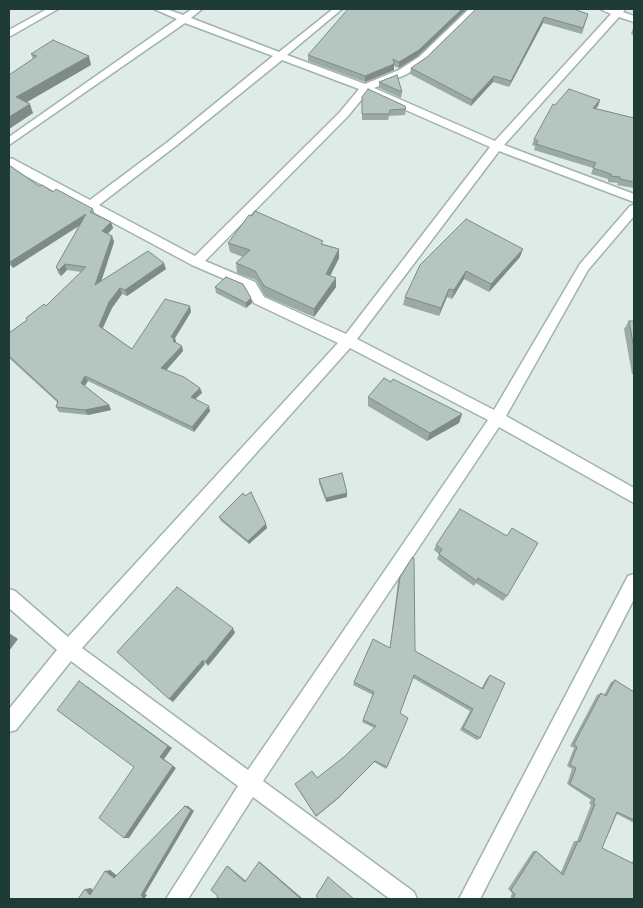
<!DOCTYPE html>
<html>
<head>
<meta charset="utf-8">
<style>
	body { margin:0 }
	#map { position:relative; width:643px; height:908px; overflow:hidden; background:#deebe6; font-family:"Nunito Sans",sans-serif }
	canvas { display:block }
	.frame { position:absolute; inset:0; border:10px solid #1f3b36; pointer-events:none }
</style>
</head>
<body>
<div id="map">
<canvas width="643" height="908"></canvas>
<div class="frame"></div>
</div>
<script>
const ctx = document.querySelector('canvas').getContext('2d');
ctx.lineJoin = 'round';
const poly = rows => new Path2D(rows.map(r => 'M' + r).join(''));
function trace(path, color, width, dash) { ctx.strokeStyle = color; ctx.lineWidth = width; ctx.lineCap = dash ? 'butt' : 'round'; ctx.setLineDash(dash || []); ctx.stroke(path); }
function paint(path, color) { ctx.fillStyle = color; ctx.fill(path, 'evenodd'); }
const minor = poly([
	[47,9,58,9,9,37,9,30,47,9],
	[154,9,166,9,183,15,192,9,202,9,191,18,279,52,333,9,342,9,287,55,365,84,399,70,419,57,469,9,478,9,425,61,407,74,374,88,495,141,611,14,600,9,625,9,623,12,634,16,634,22,619,17,504,145,634,194,634,202,499,151,357,339,494,410,580,264,630,206,634,205,634,216,588,270,506,416,634,488,634,503,499,427,263,781,414,892,417,899,390,899,253,797,188,899,166,899,238,786,71,661,16,730,9,732,9,709,57,650,9,608,9,589,15,591,68,637,338,343,254,303,245,288,192,265,9,167,9,158,13,159,90,200,169,141,273,56,185,23,9,145,9,137,177,19,154,9],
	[282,60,359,89,340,112,195,256,99,205,177,145,282,60],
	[367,93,490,147,346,334,264,297,255,282,205,261,348,116,367,93],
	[350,348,488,420,248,770,82,648,350,348],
	[634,574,634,599,480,899,459,899,628,576,634,574]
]);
const wall = poly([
	[476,9,588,14,582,34,543,23,509,87,493,82,471,106,410,74,411,68,427,57],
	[634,25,634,36,631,34],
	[31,54,91,65,27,102,33,113,9,129,33,59],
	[308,55,418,56,399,68,394,66,394,70,365,82,308,61],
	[379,82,402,92,401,98,379,88],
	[600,100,598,106,595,108,634,118,634,188,617,185,618,183,608,182,608,179,591,174,593,168,534,150,535,146,532,145,534,139,555,105],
	[362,102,406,109,405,115,389,116,388,120,362,120],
	[9,165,39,186,93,209,95,214,111,222,113,228,108,234,112,236,114,242,101,282,166,269,127,296,122,294,112,308,103,328,132,349,191,312,175,338,176,342,183,351,166,370,200,388,202,393,195,399,210,411,194,432,88,381,85,386,109,405,111,410,88,415,59,412,56,407,58,403,9,358,9,333,27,320,26,318,46,306,81,272,67,270,61,276,58,273,56,267,79,226,13,268,9,264],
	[228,243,323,244,339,249,339,258,330,276,336,287,314,317,265,296,256,280,237,273,236,263,243,257,230,252],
	[520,257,489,292,464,279,452,299,447,297,439,316,403,305,405,297,420,265],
	[215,287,252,303,246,308,216,293],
	[629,321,634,321,634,374,632,374,624,329],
	[391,382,462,414,459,423,427,441,368,406,368,397],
	[319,479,347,497,326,502,319,483],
	[245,496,267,528,249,544,221,521,219,517],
	[436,545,507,596,503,601,476,583,474,586,437,559,439,554,434,550],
	[400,577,415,651,481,689,487,678,490,675,480,738,477,740,460,730,470,711,413,678,400,713,387,767,386,769,374,762,339,798,316,817,295,784,317,778,344,757,374,728,362,722,373,695,353,685,354,682,390,648,398,581],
	[615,680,634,692,634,823,617,814,602,848,632,863,634,858,634,899,510,899,512,893,508,889,533,851,536,851,561,872,574,841,577,841,591,805,589,803,591,800,567,784,572,769,567,766,574,748,570,746,597,695,601,693,604,695,611,682]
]);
const shadedWall = poly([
	[462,9,467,9,418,56,399,68,399,62],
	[544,17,543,23,509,87,511,81],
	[89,56,91,65,20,106,16,97],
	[394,64,394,70,365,82,365,76],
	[494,76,493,82,471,106,472,100],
	[600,100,598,106,591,113,593,108],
	[30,104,33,113,9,129,9,117],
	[86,214,88,220,13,268,10,262],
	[111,222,113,228,104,237,102,231],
	[112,236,114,242,98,291,95,285],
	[339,249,339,258,326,284,326,274],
	[523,249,520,257,489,292,491,284],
	[164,263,166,269,127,296,125,290],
	[65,264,67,270,61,276,59,270],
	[466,271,464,279,452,299,454,290],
	[336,278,336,287,314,317,314,309],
	[120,288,122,294,112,308,101,331,99,326,109,302],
	[449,289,447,297,439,316,441,308],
	[251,298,252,303,246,308,246,303],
	[190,306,191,312,175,338,176,343,174,346,171,337],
	[182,346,183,351,163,374,161,368],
	[85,376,88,381,83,388,81,383],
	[200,388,202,393,192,402,191,397],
	[109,405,111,410,88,415,85,410],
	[209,406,210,411,194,432,192,427],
	[462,414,459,423,427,441,430,433],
	[347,493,347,497,326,502,326,498],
	[266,524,267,528,249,544,248,541],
	[233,628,235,633,208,666,205,662],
	[9,633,18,639,9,651],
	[203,660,205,664,173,702,169,699],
	[85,685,172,748,164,759,176,768,129,838,124,838,160,757],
	[185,806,188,806,194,811,145,894,147,895,144,899,141,899,141,895],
	[259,862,260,862,303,899,301,899],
	[227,866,228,866,246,881,245,882],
	[110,870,119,877,114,878,105,871],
	[91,888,96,893,90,895,85,889]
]);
const building = poly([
	[348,9,462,9,419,50,399,62,393,59,394,64,365,76,308,55,348,9],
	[476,9,573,9,588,14,583,28,544,17,511,81,494,76,472,100,411,68,427,57,476,9],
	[53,40,89,56,16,97,30,104,9,117,9,75,37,56,31,54,53,40],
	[397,75,402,92,379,82,397,75],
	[368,89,405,106,406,109,390,110,389,114,362,114,362,97,368,89],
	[569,89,600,100,593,108,634,118,634,182,620,179,620,177,611,176,611,174,593,168,596,163,536,144,538,141,534,139,553,104,555,105,569,89],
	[9,165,39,186,42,185,53,192,56,189,93,209,90,212,111,222,102,231,112,236,95,285,148,251,164,263,125,290,120,288,109,302,99,326,132,349,165,299,190,306,171,337,174,338,173,341,182,346,161,368,184,377,200,388,191,397,209,406,192,427,85,376,81,383,109,405,85,410,56,407,58,401,9,356,9,333,27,320,26,318,44,304,46,306,86,267,65,264,59,270,56,267,86,214,10,262,9,261,9,165],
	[255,211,323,241,321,244,339,249,326,274,336,278,314,309,264,286,255,271,236,263,250,250,228,243,249,215,252,216,255,211],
	[466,219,523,249,491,284,466,271,454,290,449,289,441,308,405,297,420,265,466,219],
	[226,277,243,284,251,298,246,303,215,287,226,277],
	[629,321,634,321,634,349,629,321],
	[384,378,391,382,393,379,462,414,430,433,368,397,384,378],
	[342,473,347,493,326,498,319,479,342,473],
	[251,492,266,524,248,541,219,517,243,493,245,496,251,492],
	[460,509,507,536,512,528,538,543,507,596,478,578,477,581,439,554,442,549,436,545,460,509],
	[412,558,414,558,415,651,483,689,490,675,505,683,480,738,463,728,473,709,414,675,400,713,408,718,387,767,375,761,339,797,316,816,295,784,312,771,317,778,344,757,376,726,363,720,374,692,354,682,373,639,390,648,400,577,412,558],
	[177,587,233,628,205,662,203,660,169,699,117,652,177,587],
	[615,680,634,692,634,820,617,812,602,848,634,864,634,899,513,899,515,894,511,890,536,851,563,875,578,841,580,842,595,804,593,803,595,799,570,784,576,768,570,765,577,747,574,744,601,693,606,696,615,680],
	[79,681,168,746,160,757,173,766,124,838,99,818,134,767,57,710,79,681],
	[185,806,191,810,141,895,143,896,141,899,78,899,85,889,90,895,105,871,114,878,185,806],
	[259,862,301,899,216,899,218,896,211,890,227,866,245,882,259,862],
	[328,877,354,899,319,899,316,896,328,877]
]);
trace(minor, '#a1b3ae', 3);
paint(minor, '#fff');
paint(wall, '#9baaa4');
paint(shadedWall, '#7e8b86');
paint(building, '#b4c6bf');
trace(building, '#7e8b86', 1);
</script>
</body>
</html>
